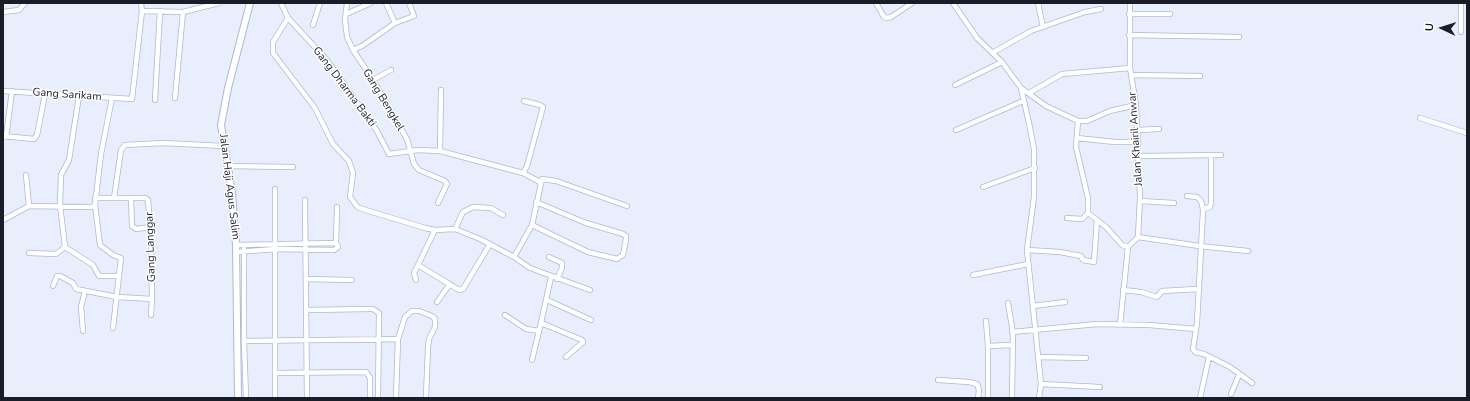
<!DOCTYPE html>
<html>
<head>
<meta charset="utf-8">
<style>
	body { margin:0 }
	#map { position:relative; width:1470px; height:401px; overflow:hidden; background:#e8eefb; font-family:"Nunito Sans",sans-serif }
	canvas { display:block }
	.frame { position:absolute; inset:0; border:4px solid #181d28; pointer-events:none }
	.north { position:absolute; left:1422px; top:8px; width:40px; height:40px; -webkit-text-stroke:3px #fff; paint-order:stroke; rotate:274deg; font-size:11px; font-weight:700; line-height:16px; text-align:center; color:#181d28 }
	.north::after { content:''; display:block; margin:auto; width:14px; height:18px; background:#181d28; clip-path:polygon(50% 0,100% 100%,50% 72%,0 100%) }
</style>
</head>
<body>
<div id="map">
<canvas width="1470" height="401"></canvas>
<div class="frame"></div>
<div class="north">U</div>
</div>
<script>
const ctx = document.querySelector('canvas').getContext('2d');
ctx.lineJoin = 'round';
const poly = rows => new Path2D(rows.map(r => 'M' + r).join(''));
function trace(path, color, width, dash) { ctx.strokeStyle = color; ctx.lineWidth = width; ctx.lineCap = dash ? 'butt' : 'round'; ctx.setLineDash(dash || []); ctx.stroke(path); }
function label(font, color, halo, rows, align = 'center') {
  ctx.font = font + ' "Nunito Sans",sans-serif'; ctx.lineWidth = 3; ctx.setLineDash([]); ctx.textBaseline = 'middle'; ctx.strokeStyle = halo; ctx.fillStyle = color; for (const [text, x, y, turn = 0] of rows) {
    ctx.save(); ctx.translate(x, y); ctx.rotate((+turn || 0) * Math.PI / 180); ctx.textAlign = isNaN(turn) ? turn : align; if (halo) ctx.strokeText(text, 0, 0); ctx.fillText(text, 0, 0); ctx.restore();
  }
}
const street = poly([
	[281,3,288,18,327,60,377,131,389,154,418,150,440,151,523,173,527,166,543,107,540,105,524,101],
	[347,3,345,19,347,37,353,50,373,80,407,139,414,164,419,170,445,181,447,184,438,203],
	[876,3,884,17,887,18,891,17,912,3],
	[953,3,977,38,1002,62,1021,88,1029,123,1034,149,1034,197,1027,250,1041,384,1039,398],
	[1038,3,1043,27],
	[142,11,183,12,219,3],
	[3,12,19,10,25,3],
	[346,14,371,3],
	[1129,14,1170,14],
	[288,18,273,42,273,53,315,108,333,144,349,161,353,173,350,197,356,205,359,208,425,228,435,230,455,229,480,239,514,257,530,268,590,290],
	[395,23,414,16,409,3],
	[313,25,320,3],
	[1461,32,1461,3],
	[1129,35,1239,37],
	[353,50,362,46,395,23,386,3],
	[992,53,1031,31,1085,12,1101,9],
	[1131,75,1200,76],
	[373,80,391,70],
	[955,85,1002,62],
	[1021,88,1046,106,1078,121,1087,121,1110,111,1136,105],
	[3,91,132,99,142,11,141,3],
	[1029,93,1062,74,1130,68],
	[79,96,69,160,61,175,60,205,65,247,93,265,99,276,119,276],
	[175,98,183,12],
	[155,100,160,11],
	[1420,118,1467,133],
	[1078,121,1076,147,1088,198,1088,213,1106,227,1122,245,1128,247],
	[956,130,1023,101],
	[1138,130,1159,129],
	[3,136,34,139,37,135,45,94],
	[6,137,12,91],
	[1077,138,1115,142,1138,142],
	[440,151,441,90],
	[1139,156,1221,155],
	[1211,156,1211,204,1210,207,1204,209,1203,211,1197,323,1193,349,1195,352,1204,354,1230,367,1252,383],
	[227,166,293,167],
	[523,173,540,182],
	[26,175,29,206],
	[983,187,1035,168],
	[275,189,275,398],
	[1187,196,1197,197,1201,201,1203,209],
	[114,198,121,150,125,145,163,143,223,146],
	[131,198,132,226,136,229,151,227],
	[305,200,307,398],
	[1140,201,1174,203],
	[95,205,100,245,113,255,121,258,113,328],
	[1067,218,1082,219,1088,213],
	[3,220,29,206,92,207,95,205,101,154,112,98],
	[532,225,588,252,617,259,623,255,626,239,626,236,623,234,586,223,536,202],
	[455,229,463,212,473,207,491,208,503,215],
	[435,230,418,265,459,290,463,289,490,244],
	[1138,237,1199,246,1248,251],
	[336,243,337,207],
	[236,245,336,243,338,247,334,250,276,249,237,252],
	[1128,247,1138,237,1140,197,1136,105,1130,68,1130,3],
	[244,249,244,341],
	[1027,250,1060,252,1081,256,1083,260,1094,262,1097,220],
	[29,253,56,254,65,247],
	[514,257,532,225,542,179,556,181,627,206],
	[549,257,562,263,562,268,557,279],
	[973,275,1028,264],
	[551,277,541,323,582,340,583,342,566,357],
	[307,279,352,280],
	[416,280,414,273,418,265],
	[53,286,57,276,60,276,73,283,76,289,117,297,152,299,151,236,148,200,145,198,95,198],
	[1123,290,1141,292,1157,297,1162,291,1197,289],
	[547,300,591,320],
	[437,302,450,284],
	[1008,303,1013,333,1012,398],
	[1033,306,1065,302],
	[307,310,369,309,373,309,379,313,378,398],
	[151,315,152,299],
	[505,315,526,329,539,331],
	[986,321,988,346],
	[1120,325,1128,247],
	[83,331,81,307,85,291],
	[1012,332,1097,324,1149,325,1196,329],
	[1039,357,1086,358],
	[532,360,541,323],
	[277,373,366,372,370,378,370,398],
	[938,380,969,382,977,384,979,390,978,398],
	[1041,384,1100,387],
	[1231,394,1239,375],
	[246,398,244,341,398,339],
	[396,398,398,339,405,317,412,311,419,311,432,316,435,319,435,327,429,339,428,347,426,397],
	[988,398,988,346,1011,345],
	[1200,398,1209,357]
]);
const secondary = poly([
	[238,398,236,245,232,193,221,125,228,88,250,3]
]);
const streetNames = [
	["Gang Dharma Bakti",344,87,53],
	["Gang Sarikam",67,95,4],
	["Gang Bengkel",383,100,59],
	["Jalan Khairil Anwar",1136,139,-94],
	["Jalan Haji Agus Salim",229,187,83],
	["Gang Langgar",151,247,-92]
];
trace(street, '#abb9d7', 6);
trace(secondary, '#abb9d7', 8);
trace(street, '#fff', 4.5);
trace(secondary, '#fff', 6);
label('11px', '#181d28', '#fff', streetNames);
</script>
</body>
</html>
